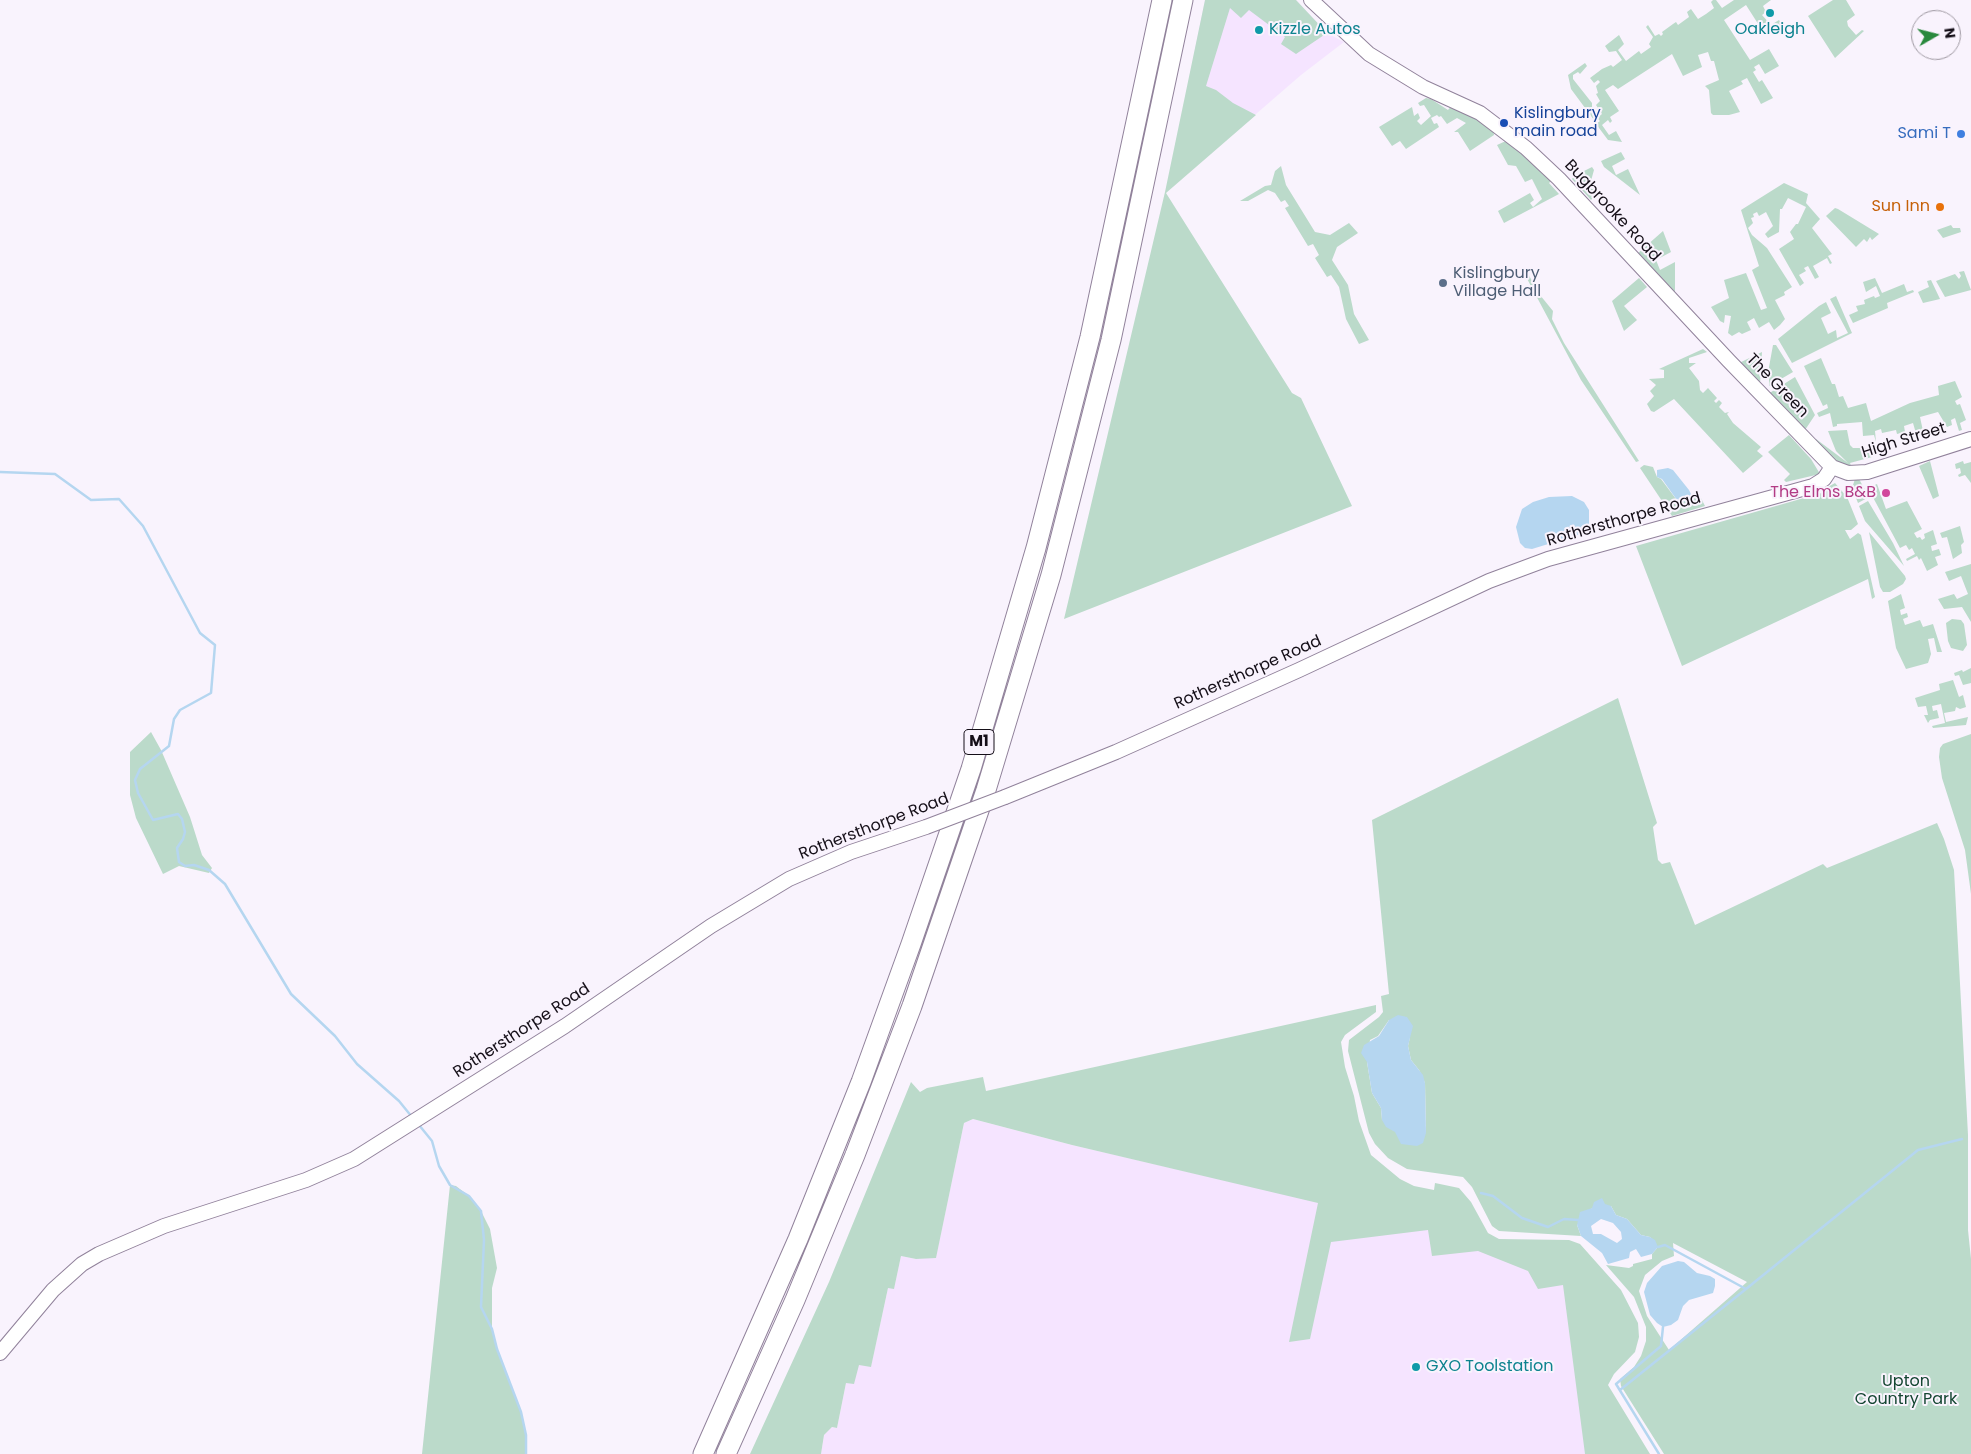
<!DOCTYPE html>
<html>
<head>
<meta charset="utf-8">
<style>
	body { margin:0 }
	#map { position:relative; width:1971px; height:1454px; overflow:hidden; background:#f9f3fd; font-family:Poppins,sans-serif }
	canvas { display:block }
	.north { position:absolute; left:1911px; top:10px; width:50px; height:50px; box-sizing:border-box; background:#f9f3fd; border:1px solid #9e98a1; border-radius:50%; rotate:82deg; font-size:14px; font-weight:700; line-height:20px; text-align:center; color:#150f18 }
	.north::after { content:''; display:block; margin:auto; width:18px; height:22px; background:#29893d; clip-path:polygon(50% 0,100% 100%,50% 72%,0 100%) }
</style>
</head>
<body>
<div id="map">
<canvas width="1971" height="1454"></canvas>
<div class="north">N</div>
</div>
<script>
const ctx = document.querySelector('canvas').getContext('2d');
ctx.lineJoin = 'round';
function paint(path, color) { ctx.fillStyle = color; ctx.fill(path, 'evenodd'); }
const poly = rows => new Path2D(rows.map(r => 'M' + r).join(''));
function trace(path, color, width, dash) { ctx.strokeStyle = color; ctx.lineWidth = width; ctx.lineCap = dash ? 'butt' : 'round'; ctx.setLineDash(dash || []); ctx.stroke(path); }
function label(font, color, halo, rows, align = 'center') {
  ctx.font = font + ' Poppins,sans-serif'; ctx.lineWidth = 4; ctx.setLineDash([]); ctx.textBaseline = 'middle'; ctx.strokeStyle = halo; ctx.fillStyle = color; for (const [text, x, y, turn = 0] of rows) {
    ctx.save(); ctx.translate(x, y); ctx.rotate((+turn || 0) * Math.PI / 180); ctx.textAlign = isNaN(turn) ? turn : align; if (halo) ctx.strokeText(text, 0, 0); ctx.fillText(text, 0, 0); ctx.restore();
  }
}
const built = poly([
	[1205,0,1296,0,1327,33,1344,42,1301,75,1166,192],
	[973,1119,1072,1145,1318,1202,1322,1191,1465,1240,1556,1253,1605,1454,821,1454,824,1435,832,1427,837,1428,846,1383,859,1364,871,1366,888,1288,894,1288,901,1256,916,1259,936,1257,964,1123]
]);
const green = poly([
	[1205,0,1296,0,1327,33,1296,54,1281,44,1285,37,1249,10,1241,18,1230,8,1206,86,1216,90,1233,103,1256,115,1166,193,1292,393,1301,398,1352,506,1064,619,1165,192],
	[1713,0,1716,0,1722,8,1734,0,1771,0,1763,6,1766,12,1762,15,1771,25,1779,20,1781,23,1779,27,1773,31,1768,27,1762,30,1746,5,1724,20,1750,60,1769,49,1779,66,1765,74,1759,64,1754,67,1756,70,1753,72,1759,82,1762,80,1773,98,1761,104,1747,78,1741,81,1743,84,1729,91,1740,112,1729,115,1713,115,1711,113,1709,90,1705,86,1719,80,1714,61,1711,61,1708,52,1698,55,1702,67,1683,76,1672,54,1618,89,1613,85,1605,90,1619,111,1610,117,1612,121,1610,123,1608,120,1602,125,1609,135,1616,131,1622,142,1608,140,1596,124,1600,121,1597,118,1594,120,1571,89,1568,75,1585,63,1587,66,1580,74,1578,72,1573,75,1573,79,1592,103,1592,108,1598,117,1602,114,1596,105,1600,101,1596,94,1598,93,1596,86,1600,82,1598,80,1594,83,1590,78,1602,69,1611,65,1613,67,1622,60,1616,51,1609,52,1605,46,1619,35,1624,44,1618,50,1626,61,1639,51,1641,54,1651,47,1649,44,1653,37,1646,27,1648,25,1655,36,1659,34,1661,36,1663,34,1662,32,1673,24,1676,22,1678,25,1689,17,1687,12,1691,9,1698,19,1706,14,1714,8,1711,2],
	[1833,0,1846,0,1855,15,1847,21,1848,26,1856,35,1862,30,1864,31,1835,58,1808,16],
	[1426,98,1431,99,1448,110,1452,105,1493,128,1494,135,1470,151,1458,132,1454,132,1466,123,1457,118,1447,124,1441,116,1439,117,1437,115,1431,118,1434,124,1437,123,1439,127,1406,149,1400,141,1392,146,1379,127,1412,107,1414,116,1418,113,1420,118,1417,121,1421,125,1431,116,1424,105,1420,106,1418,103],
	[1508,140,1553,179,1549,183,1559,194,1504,223,1498,211,1530,193,1534,200,1530,203,1533,207,1542,199,1532,179,1525,182,1516,166,1508,165,1497,145],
	[1621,152,1625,159,1612,166,1616,175,1628,169,1640,195,1604,167,1601,161],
	[1281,166,1286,185,1315,232,1330,235,1349,223,1358,233,1337,247,1332,260,1348,285,1354,314,1369,340,1359,344,1346,319,1339,287,1331,275,1327,277,1315,258,1319,255,1313,244,1308,246,1285,208,1289,206,1285,200,1281,202,1275,193,1268,190,1248,201,1240,201,1265,186,1271,185,1275,171],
	[1592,167,1594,170,1589,188,1599,191,1591,200,1572,179,1574,176],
	[1784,183,1808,194,1806,203,1820,219,1812,228,1832,254,1828,256,1832,263,1830,264,1827,258,1813,266,1819,277,1815,279,1808,266,1804,268,1806,271,1799,275,1804,283,1800,286,1779,249,1794,239,1790,232,1796,224,1798,224,1806,207,1788,198,1782,209,1780,209,1779,232,1768,238,1765,234,1773,226,1766,212,1759,216,1757,212,1753,214,1754,217,1751,218,1753,223,1748,228,1752,235,1767,248,1792,287,1784,292,1785,295,1775,300,1785,319,1780,325,1774,330,1769,322,1759,328,1754,318,1747,322,1751,330,1742,334,1739,332,1732,336,1728,333,1731,316,1725,315,1724,323,1720,321,1711,307,1729,298,1724,280,1746,273,1761,310,1767,308,1752,270,1759,266,1741,210],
	[1835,208,1838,209,1879,234,1872,240,1870,237,1867,242,1864,239,1856,247,1826,216],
	[1951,225,1953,228,1960,228,1961,232,1943,238,1937,230],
	[1663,231,1671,252,1656,260,1660,270,1675,262,1675,293,1670,291,1637,254],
	[1964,271,1971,290,1945,297,1936,281,1955,274,1959,279,1961,276,1959,272],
	[1527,272,1540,295,1553,311,1552,319,1564,343,1639,461,1636,462,1581,380,1524,273],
	[1639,278,1647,287,1624,306,1637,320,1624,331,1612,301],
	[1875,278,1882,293,1904,284,1907,292,1913,290,1914,292,1887,303,1888,308,1853,323,1849,315,1858,311,1856,306,1865,304,1864,300,1874,296,1875,298,1880,296,1876,286,1866,292,1863,282],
	[1931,280,1940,299,1923,303,1918,292,1929,287,1927,281],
	[1836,296,1852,333,1792,363,1778,339,1819,306,1826,302,1831,313,1821,318,1828,334,1836,330,1837,338,1848,333,1830,299],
	[1773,345,1776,345,1793,372,1769,386,1769,367],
	[1703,349,1707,352,1689,358,1689,363,1696,363,1689,368,1699,381,1700,390,1703,393,1708,388,1717,398,1714,401,1716,403,1719,400,1722,403,1719,407,1725,413,1729,412,1727,414,1733,423,1761,447,1757,451,1763,456,1743,473,1674,399,1654,412,1651,411,1647,404,1654,396,1650,391,1656,385,1649,379,1664,378,1664,370,1659,369],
	[1762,352,1760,384,1739,363],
	[1821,358,1832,384,1835,384,1839,397,1843,396,1848,408,1866,403,1871,421,1910,403,1939,395,1938,386,1955,381,1962,397,1955,401,1957,405,1960,404,1966,420,1960,423,1962,430,1959,431,1955,418,1951,420,1952,425,1947,427,1938,412,1920,417,1923,431,1919,432,1920,436,1917,437,1913,423,1904,426,1905,432,1897,434,1896,430,1882,433,1881,429,1875,431,1876,442,1874,435,1863,436,1862,422,1837,424,1837,426,1833,427,1830,413,1819,417,1817,413,1828,408,1827,404,1823,406,1804,366],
	[1795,377,1815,415,1805,430,1768,394],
	[1847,430,1850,445,1853,448,1869,448,1872,457,1850,463,1852,468,1840,465,1814,441,1816,439,1848,463,1836,451,1828,431],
	[1789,435,1811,459,1820,474,1786,482,1784,480,1790,474,1768,452],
	[1930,461,1939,496,1933,499,1919,466],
	[1963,461,1964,464,1971,462,1971,483,1965,475,1959,477,1958,475,1961,473,1960,468,1956,469,1955,464],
	[1644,465,1653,467,1657,477,1661,479,1679,503,1692,496,1694,493,1698,492,1705,506,1672,516,1640,468],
	[1855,479,1859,479,1869,497,1858,503,1852,488],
	[1835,483,1847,497,1858,524,1851,530,1845,530,1850,539,1858,533,1861,535,1875,597,1872,599,1868,579,1682,666,1636,546,1825,492,1826,488],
	[1877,484,1886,509,1907,501,1922,529,1914,533,1917,538,1920,537,1922,540,1925,538,1924,534,1933,530,1937,544,1931,546,1932,551,1939,549,1941,555,1935,557,1938,565,1927,571,1921,558,1919,560,1917,556,1907,561,1906,559,1915,554,1912,548,1909,550,1906,545,1900,548,1868,488],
	[1868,501,1893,543,1904,566,1865,521,1859,506],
	[1960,526,1964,542,1961,545,1962,553,1953,559,1947,537,1942,538,1940,533],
	[1869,532,1905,576,1906,579,1903,584,1890,592,1883,592,1880,587],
	[1971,564,1971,622,1962,607,1944,609,1938,599,1954,594,1957,599,1968,594,1961,576,1949,581,1945,572],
	[1901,594,1905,608,1900,610,1901,615,1907,613,1908,617,1903,619,1905,625,1920,620,1923,627,1933,624,1942,652,1937,652,1934,638,1928,639,1931,654,1928,663,1906,669,1896,648,1888,601],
	[1952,619,1961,620,1964,624,1967,645,1963,651,1951,648,1948,641,1946,623],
	[1971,668,1971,683,1963,685,1959,675,1955,676,1954,673,1962,670,1963,672],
	[1953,680,1959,697,1963,695,1966,707,1960,709,1956,707,1955,711,1944,713,1946,722,1968,717,1966,725,1933,728,1932,726,1945,723,1941,704,1932,706,1933,711,1937,710,1939,718,1930,720,1928,723,1924,715,1928,715,1926,706,1918,707,1915,698,1940,690,1939,684],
	[1618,698,1657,823,1653,827,1658,860,1662,864,1670,862,1695,925,1823,864,1827,868,1937,823,1944,839,1954,870,1968,1135,1968,1230,1971,1259,1971,1454,1664,1454,1621,1386,1620,1379,1634,1367,1641,1356,1646,1341,1646,1327,1634,1297,1606,1265,1629,1268,1633,1266,1633,1264,1652,1259,1652,1254,1658,1247,1650,1237,1641,1235,1627,1219,1616,1215,1611,1206,1592,1208,1577,1225,1581,1236,1499,1231,1492,1226,1472,1187,1463,1177,1407,1169,1388,1158,1375,1144,1369,1133,1348,1051,1349,1040,1379,1017,1383,1012,1381,996,1389,994,1372,820],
	[1389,1020,1410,1037,1408,1046,1411,1060,1419,1070,1425,1083,1426,1133,1382,1120,1381,1108,1372,1093,1367,1062,1370,1040,1378,1036],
	[1673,1243,1747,1282,1669,1350,1647,1316,1639,1291,1645,1275,1662,1261,1674,1256],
	[151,732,161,750,190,817,202,855,212,868,209,873,179,866,163,874,136,818,130,795,130,752],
	[1971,734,1971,894,1965,850,1942,778,1939,757,1940,748,1943,744],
	[1376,1005,1376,1012,1345,1035,1341,1042,1345,1067,1354,1096,1359,1121,1371,1155,1400,1179,1414,1186,1434,1190,1435,1183,1459,1188,1471,1202,1488,1233,1499,1239,1569,1240,1580,1244,1621,1290,1638,1323,1639,1337,1635,1352,1614,1374,1608,1385,1650,1454,1585,1454,1563,1285,1538,1289,1528,1271,1478,1251,1432,1256,1428,1230,1331,1242,1310,1339,1289,1342,1318,1203,1072,1145,973,1119,964,1123,936,1258,916,1259,901,1256,894,1289,888,1288,871,1367,859,1365,854,1384,846,1383,837,1428,832,1427,824,1435,821,1454,750,1454,829,1282,911,1082,920,1092,927,1088,983,1077,986,1091],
	[450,1185,456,1186,469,1196,481,1211,490,1229,497,1268,492,1288,492,1329,497,1349,521,1412,526,1435,526,1454,422,1454]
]);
const water = poly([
	[1668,468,1673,470,1689,490,1692,496,1690,500,1679,503,1662,479,1657,477,1657,470],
	[1572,496,1584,502,1589,510,1589,525,1584,533,1532,549,1525,548,1520,543,1516,527,1522,509,1533,502,1549,497],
	[1398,1015,1407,1017,1413,1026,1408,1046,1411,1060,1423,1075,1425,1083,1426,1133,1423,1143,1417,1146,1401,1144,1395,1132,1386,1127,1382,1120,1381,1108,1372,1093,1367,1062,1361,1053,1364,1045,1379,1036,1389,1020],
	[1602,1198,1605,1204,1611,1206,1616,1215,1627,1219,1641,1235,1650,1237,1655,1240,1658,1247,1652,1254,1641,1257,1636,1249,1630,1252,1629,1258,1608,1264,1602,1253,1581,1236,1577,1225,1580,1212,1592,1208,1594,1202],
	[1601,1219,1613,1223,1621,1232,1622,1239,1617,1243,1601,1234,1593,1234,1591,1226],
	[1678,1261,1684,1262,1697,1273,1710,1276,1715,1279,1715,1286,1713,1293,1689,1300,1683,1306,1678,1320,1671,1325,1663,1327,1657,1323,1650,1315,1644,1292,1647,1283,1662,1266]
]);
const stream = poly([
	[0,472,55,474,91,500,119,499,143,526,200,633,215,645,211,693,180,710,174,719,169,746,140,769,135,780,138,793,153,820,178,814,182,819,185,832,183,839,177,848,179,862,185,866,194,865,209,870,225,884,291,994,335,1036,357,1064,399,1101,412,1117],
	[419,1125,432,1141,439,1166,450,1185,469,1196,481,1211,484,1240,481,1307,492,1329,497,1349,521,1412,526,1435,526,1454],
	[1481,1193,1493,1196,1522,1218,1548,1227,1564,1219,1578,1220],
	[1658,1247,1665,1245,1746,1289,1918,1150,1962,1139],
	[1620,1390,1746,1289],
	[1659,1454,1616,1384,1661,1346,1663,1327]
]);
const secondary = poly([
	[1311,0,1369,54,1423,87,1480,113,1526,148,1559,179,1729,361,1832,467,1848,473,1867,472,1971,439],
	[1005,797,1116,752,1299,670,1489,581,1548,559,1813,486,1824,479,1832,467],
	[0,1353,53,1290,82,1264,99,1254,164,1226,306,1180,354,1159,565,1026,711,926,789,879,851,852,926,827]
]);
const highway = poly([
	[703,1454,798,1239,861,1082,911,944,971,769,1036,548,1090,337,1162,0],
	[726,1454,795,1300,855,1155,912,1006,986,790,1051,575,1111,340,1183,0]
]);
const secondaryBridge = poly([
	[926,827,1005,797]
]);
const markers = [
	[1770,13,5,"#0f9aa8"],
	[1259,30,5,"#0f9aa8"],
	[1504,123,5,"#1a4fb4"],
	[1961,134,5,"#3f7fe0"],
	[1940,207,5,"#e8710a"],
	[1443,283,5,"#5c6f8a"],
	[1886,493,5,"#d1479c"],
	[1416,1367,5,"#0f9aa8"]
];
const shields = [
	[979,742,30]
];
const shieldNames = [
	["M1",979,742]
];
const cultureNames = [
	["Kizzle Autos",1269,30],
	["Oakleigh",1770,30,"center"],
	["GXO Toolstation",1426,1367]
];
const transitNames = [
	["Kislingbury",1514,114],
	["main road",1514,132]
];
const shopNames = [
	["Sami T",1951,134]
];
const foodNames = [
	["Sun Inn",1930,207]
];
const streetNames = [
	["Bugbrooke Road",1612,211,47],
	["The Green",1777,386,46],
	["High Street",1904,441,-17],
	["Rothersthorpe Road",1624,520,-16],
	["Rothersthorpe Road",1248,673,-24],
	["Rothersthorpe Road",874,827,-21],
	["Rothersthorpe Road",522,1031,-33]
];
const serviceNames = [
	["Kislingbury",1453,274],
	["Village Hall",1453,292]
];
const hotelNames = [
	["The Elms B&B",1876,493]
];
const parkNames = [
	["Upton",1906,1382],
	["Country Park",1906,1400]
];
paint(built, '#f5e4ff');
paint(green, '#bbdaca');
paint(water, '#b5d6f0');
trace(stream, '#b5d6f0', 2.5);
trace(secondary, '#91829b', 16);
trace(highway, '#91829b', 21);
trace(secondary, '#fff', 14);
trace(highway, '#fff', 19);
trace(secondaryBridge, '#91829b', 16, []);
trace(secondaryBridge, '#fff', 14);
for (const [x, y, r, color] of markers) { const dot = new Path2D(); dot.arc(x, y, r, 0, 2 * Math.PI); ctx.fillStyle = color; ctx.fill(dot); trace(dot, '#f9f3fd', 2); }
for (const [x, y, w] of shields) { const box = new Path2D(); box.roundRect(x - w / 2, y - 12.5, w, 25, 4); ctx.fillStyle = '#f9f3fd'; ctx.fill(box); trace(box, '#150f18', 1); }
label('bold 15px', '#150f18', null, shieldNames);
label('16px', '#0d838f', '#f9f3fd', cultureNames, 'left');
label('16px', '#164399', '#f9f3fd', transitNames, 'left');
label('16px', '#366cbe', '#f9f3fd', shopNames, 'right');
label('16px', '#c56008', '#f9f3fd', foodNames, 'right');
label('16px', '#150f18', '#f9f3fd', streetNames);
label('16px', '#4e5e75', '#f9f3fd', serviceNames, 'left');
label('16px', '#b23c85', '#f9f3fd', hotelNames, 'right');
label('16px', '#144632', '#f9f3fd', parkNames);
</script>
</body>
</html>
